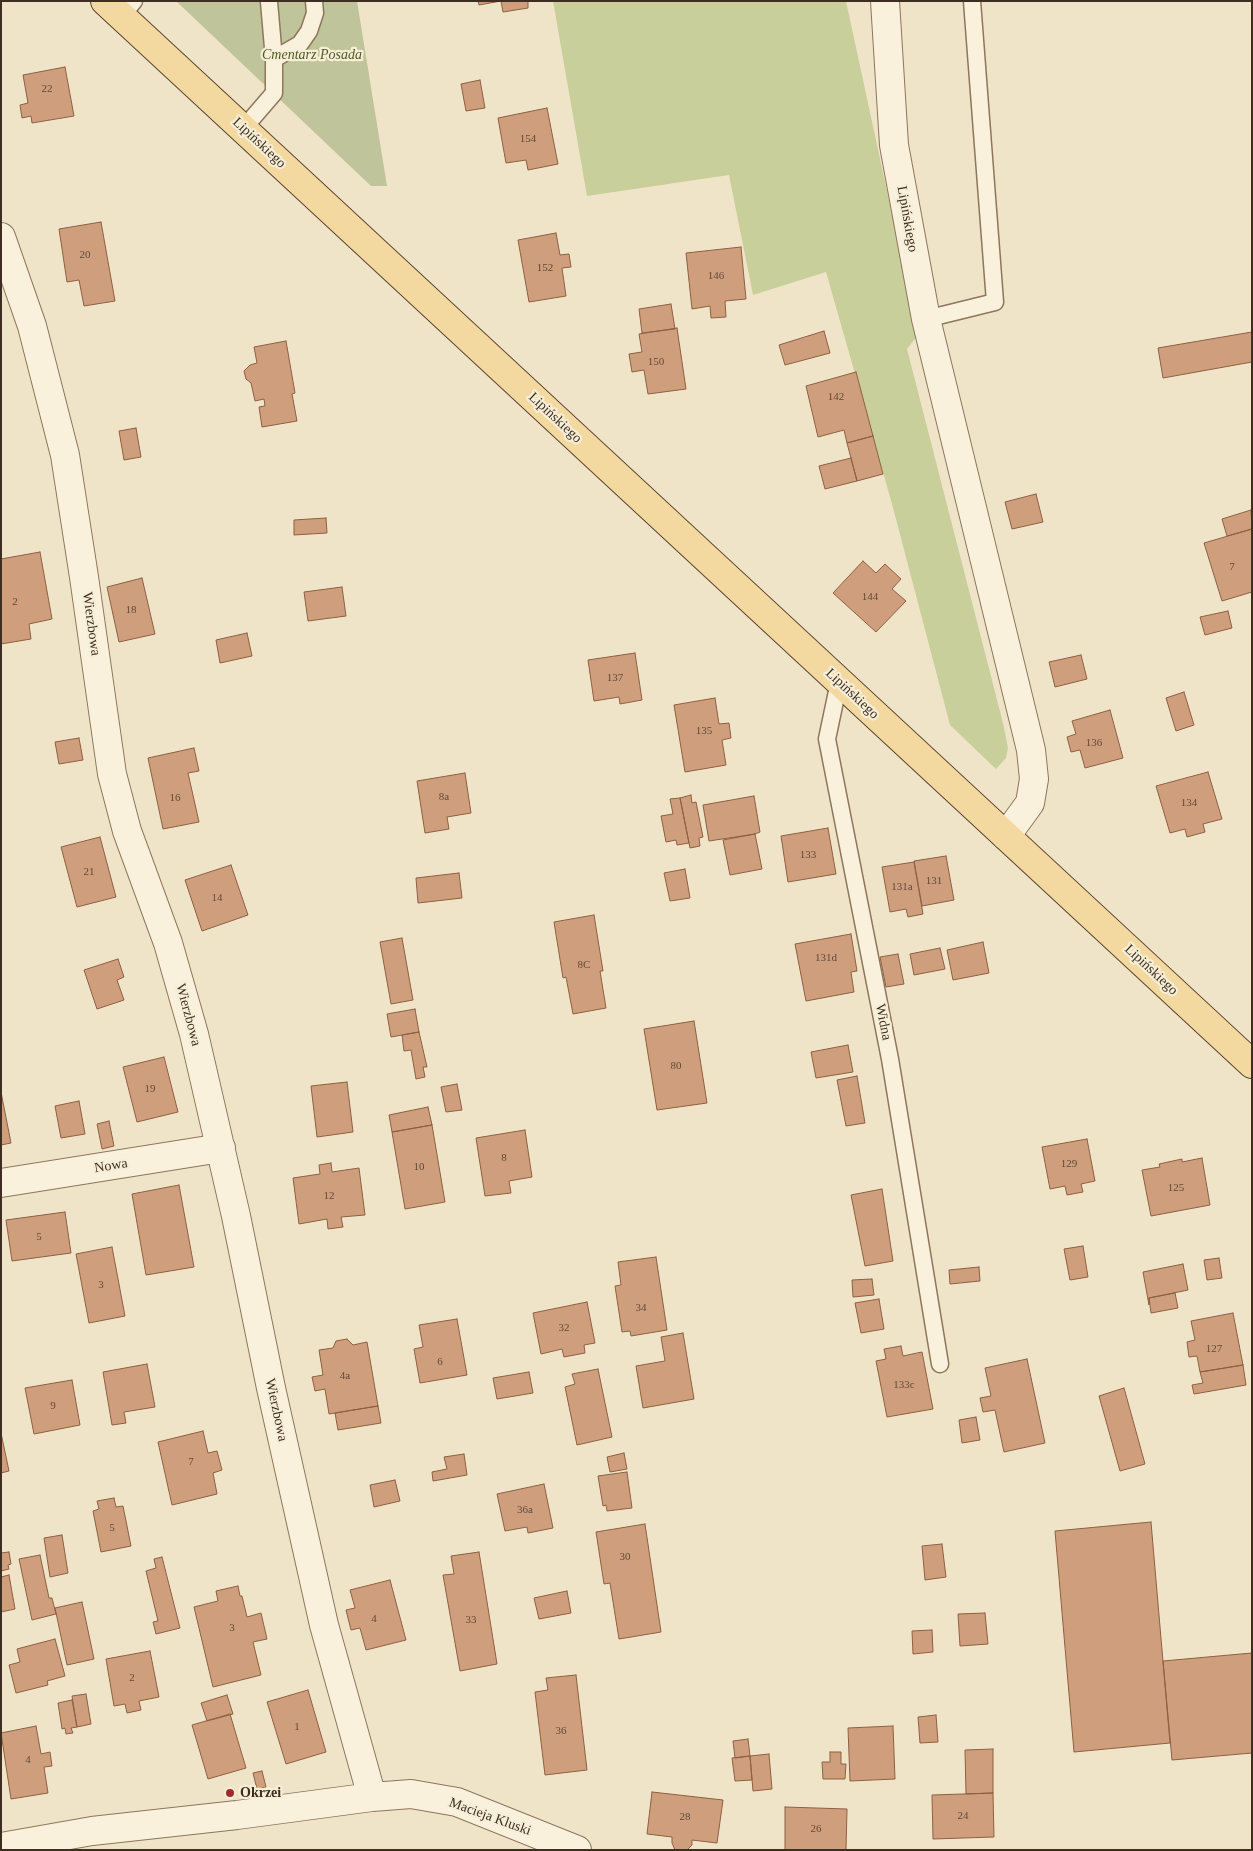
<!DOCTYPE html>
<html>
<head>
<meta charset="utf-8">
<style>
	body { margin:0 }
	#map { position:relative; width:1253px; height:1851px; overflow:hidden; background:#f0e4c8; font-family:"Times New Roman",serif }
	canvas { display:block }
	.frame { position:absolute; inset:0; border:2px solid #3d2e20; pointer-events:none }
</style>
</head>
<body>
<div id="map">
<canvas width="1253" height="1851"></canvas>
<div class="frame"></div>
</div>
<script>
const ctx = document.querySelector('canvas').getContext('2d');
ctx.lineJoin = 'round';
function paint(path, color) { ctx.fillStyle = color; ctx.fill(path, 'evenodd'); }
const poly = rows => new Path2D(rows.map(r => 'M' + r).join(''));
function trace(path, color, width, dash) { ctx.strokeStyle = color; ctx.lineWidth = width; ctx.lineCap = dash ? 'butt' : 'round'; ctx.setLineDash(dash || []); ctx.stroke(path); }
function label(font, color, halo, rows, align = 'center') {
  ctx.font = font + ' "Times New Roman",serif'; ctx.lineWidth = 4.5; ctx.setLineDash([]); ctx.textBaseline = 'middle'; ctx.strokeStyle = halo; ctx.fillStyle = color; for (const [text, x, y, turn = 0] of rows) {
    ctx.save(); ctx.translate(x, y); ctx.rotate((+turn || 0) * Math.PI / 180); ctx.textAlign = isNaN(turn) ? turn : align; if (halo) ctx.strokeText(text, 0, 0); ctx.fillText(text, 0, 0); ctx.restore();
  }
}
const green = poly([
	[553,1,846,1,918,335,907,349,1003,723,1008,748,1006,758,996,769,950,725,892,504,826,272,753,295,729,175,587,196]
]);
const cemetery = poly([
	[176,1,357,1,387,186,371,186]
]);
const building = poly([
	[478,1,528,1,528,8,503,12,501,1,479,5,478,1],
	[65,67,74,116,32,123,31,116,22,118,20,105,28,103,23,75,65,67],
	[480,80,485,108,466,111,461,84,480,80],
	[547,108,558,164,528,170,526,160,506,163,498,118,547,108],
	[101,222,115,301,84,306,79,280,67,282,59,229,101,222],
	[556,233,560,255,569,254,571,267,562,268,566,296,529,302,518,240,556,233],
	[741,247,746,299,725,301,726,317,711,318,710,306,692,309,686,253,741,247],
	[671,304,675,329,642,333,639,309,671,304],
	[677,328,686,389,648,394,644,370,632,372,629,354,642,352,639,334,677,328],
	[824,331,830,353,785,365,779,345,824,331],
	[1252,332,1252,362,1163,378,1158,348,1252,332],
	[286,341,295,393,292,394,297,421,262,427,259,407,265,406,264,399,255,401,251,383,246,379,244,371,250,365,257,363,254,347,286,341],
	[856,372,873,436,847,443,844,430,818,437,806,386,856,372],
	[136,428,141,457,124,460,119,431,136,428],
	[873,436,883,474,857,481,847,443,873,436],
	[851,458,857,481,825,489,819,466,851,458],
	[1036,494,1043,522,1012,529,1005,502,1036,494],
	[1251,510,1252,529,1227,536,1222,519,1251,510],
	[326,518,327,533,294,535,294,520,326,518],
	[1252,529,1252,592,1222,601,1204,543,1252,529],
	[40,552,52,619,29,624,31,639,1,644,1,559,40,552],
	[863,561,876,573,885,564,901,579,892,589,906,601,876,632,833,593,863,561],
	[142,578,155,634,119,642,107,587,142,578],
	[342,587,346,616,308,621,304,592,342,587],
	[1228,611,1232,628,1205,635,1200,617,1228,611],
	[247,633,252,656,220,663,216,640,247,633],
	[635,653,642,700,620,704,619,697,594,701,588,660,635,653],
	[1081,655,1087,679,1055,687,1049,662,1081,655],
	[1184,692,1194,725,1176,731,1166,698,1184,692],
	[715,698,719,724,729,723,731,738,722,740,726,765,685,772,674,705,715,698],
	[1110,710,1123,758,1085,768,1080,750,1071,752,1067,737,1076,734,1072,721,1110,710],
	[79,738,83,760,59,764,55,742,79,738],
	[194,748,199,771,188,773,199,822,163,829,148,758,194,748],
	[1208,772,1222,819,1203,824,1205,832,1187,837,1185,829,1170,833,1156,786,1208,772],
	[465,773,471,813,447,817,449,829,425,833,417,781,465,773],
	[691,795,692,803,696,802,703,837,699,838,700,846,690,848,680,798,691,795],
	[754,796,760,832,755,834,709,841,703,805,754,796],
	[680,798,689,843,677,845,676,840,666,842,661,816,673,814,670,799,680,798],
	[828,828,836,874,788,882,781,836,828,828],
	[755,834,762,869,730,875,723,840,755,834],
	[100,837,116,897,77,907,61,847,100,837],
	[946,856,954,900,922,906,914,861,946,856],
	[914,862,923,914,908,917,906,909,890,912,882,867,914,862],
	[231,865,248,915,202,931,185,880,231,865],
	[685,869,690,898,670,901,664,873,685,869],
	[459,873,462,898,418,903,416,878,459,873],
	[594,915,603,971,600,971,606,1008,573,1014,566,977,563,978,554,922,594,915],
	[851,934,857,971,851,972,854,992,806,1001,795,944,851,934],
	[402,938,413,1000,391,1004,380,942,402,938],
	[983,942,989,973,953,980,947,950,983,942],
	[940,948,945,969,914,975,910,954,940,948],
	[898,954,904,984,886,987,880,957,898,954],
	[118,959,124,977,117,980,124,1000,97,1009,84,970,118,959],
	[415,1009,419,1032,391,1037,387,1014,415,1009],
	[694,1021,707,1103,657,1110,644,1029,694,1021],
	[419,1032,427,1067,423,1067,425,1077,416,1079,411,1050,404,1051,402,1035,419,1032],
	[848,1045,853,1072,816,1078,811,1052,848,1045],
	[164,1057,178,1112,137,1122,123,1067,164,1057],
	[857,1076,865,1123,846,1126,837,1080,857,1076],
	[347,1082,353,1132,317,1137,311,1086,347,1082],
	[457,1084,462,1110,446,1112,441,1087,457,1084],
	[1,1092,11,1143,1,1145,1,1092],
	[79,1101,85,1134,61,1138,55,1106,79,1101],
	[428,1107,432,1125,392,1132,389,1115,428,1107],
	[109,1121,114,1146,102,1149,97,1124,109,1121],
	[432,1125,445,1202,405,1209,392,1132,432,1125],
	[525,1130,532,1177,509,1181,511,1193,485,1196,476,1138,525,1130],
	[1087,1139,1095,1181,1081,1184,1083,1192,1067,1195,1065,1186,1050,1189,1042,1147,1087,1139],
	[1202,1158,1210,1205,1151,1216,1142,1170,1160,1167,1159,1164,1182,1159,1182,1162,1202,1158],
	[331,1163,332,1172,359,1168,365,1215,341,1217,343,1227,328,1229,327,1219,299,1224,293,1178,320,1174,319,1165,331,1163],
	[179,1185,194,1267,146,1275,132,1194,179,1185],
	[882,1189,893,1261,865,1266,851,1195,882,1189],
	[65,1212,71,1253,12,1261,6,1220,65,1212],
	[1083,1246,1088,1277,1070,1280,1064,1249,1083,1246],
	[112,1247,125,1316,89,1323,76,1254,112,1247],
	[656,1257,667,1330,631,1336,630,1331,622,1332,615,1286,621,1285,618,1262,656,1257],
	[1219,1258,1222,1278,1207,1280,1204,1260,1219,1258],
	[1183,1264,1188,1290,1149,1298,1149,1305,1143,1272,1183,1264],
	[979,1267,980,1281,950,1284,949,1270,979,1267],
	[872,1279,874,1295,853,1297,852,1280,872,1279],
	[1175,1293,1178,1308,1151,1313,1149,1298,1175,1293],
	[879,1299,884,1329,861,1333,855,1303,879,1299],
	[587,1302,595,1343,584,1345,585,1353,564,1357,562,1349,541,1354,533,1313,587,1302],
	[1233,1313,1243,1365,1200,1372,1197,1356,1189,1357,1187,1342,1195,1340,1191,1321,1233,1313],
	[457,1319,467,1375,420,1383,414,1349,423,1347,419,1325,457,1319],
	[683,1333,694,1399,643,1408,636,1366,665,1361,661,1337,683,1333],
	[347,1339,353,1345,367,1342,378,1406,329,1414,325,1389,315,1391,312,1377,323,1375,319,1350,333,1348,336,1341,347,1339],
	[901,1346,903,1356,922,1352,933,1409,887,1417,876,1361,886,1359,884,1349,901,1346],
	[1027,1359,1045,1443,1004,1452,995,1410,983,1412,980,1398,991,1396,985,1368,1027,1359],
	[147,1364,155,1407,124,1412,126,1423,112,1425,103,1372,147,1364],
	[1243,1365,1246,1385,1194,1394,1192,1385,1203,1383,1200,1372,1243,1365],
	[598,1369,612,1437,577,1445,565,1387,575,1384,572,1374,598,1369],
	[529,1372,533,1393,497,1399,493,1378,529,1372],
	[72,1380,80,1425,34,1434,25,1388,72,1380],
	[1124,1388,1145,1464,1120,1471,1099,1396,1124,1388],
	[378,1406,381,1423,338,1430,335,1413,378,1406],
	[976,1417,980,1440,962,1443,959,1420,976,1417],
	[203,1431,208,1453,217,1451,222,1470,213,1473,217,1494,172,1505,158,1442,203,1431],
	[1,1433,9,1471,1,1473,1,1433],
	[624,1453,627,1469,610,1472,607,1457,624,1453],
	[464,1454,467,1475,433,1481,432,1472,447,1469,444,1457,464,1454],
	[627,1472,632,1508,607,1511,606,1505,603,1506,598,1476,627,1472],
	[395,1480,400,1501,374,1507,370,1485,395,1480],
	[544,1484,553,1528,528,1533,527,1527,505,1531,497,1494,544,1484],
	[114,1498,116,1507,123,1506,131,1546,101,1552,93,1511,99,1509,97,1501,114,1498],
	[1151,1522,1170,1743,1074,1752,1055,1531,1151,1522],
	[645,1524,661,1632,619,1639,610,1583,604,1584,596,1532,645,1524],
	[62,1535,68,1573,50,1577,44,1538,62,1535],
	[942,1544,946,1577,925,1580,922,1546,942,1544],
	[9,1552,11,1564,8,1565,9,1569,1,1571,1,1553,9,1552],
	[479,1552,497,1664,460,1671,443,1575,454,1574,451,1556,479,1552],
	[40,1555,49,1598,52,1598,56,1614,32,1620,19,1559,40,1555],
	[162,1557,180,1628,156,1634,153,1622,158,1621,146,1571,156,1568,154,1559,162,1557],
	[9,1575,15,1609,1,1612,1,1577,9,1575],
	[390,1580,406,1640,366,1650,360,1628,351,1630,346,1610,355,1608,350,1590,390,1580],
	[238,1586,240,1596,242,1596,247,1617,261,1613,267,1639,253,1642,261,1675,213,1687,194,1607,218,1601,216,1591,238,1586],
	[567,1591,571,1613,539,1619,534,1598,567,1591],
	[82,1602,94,1659,67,1665,55,1608,82,1602],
	[985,1613,988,1644,960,1646,958,1614,985,1613],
	[932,1630,933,1652,913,1654,912,1631,932,1630],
	[55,1639,65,1676,47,1681,48,1685,16,1693,9,1665,20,1662,17,1649,55,1639],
	[150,1651,159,1697,139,1701,141,1710,127,1713,125,1704,114,1706,106,1659,150,1651],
	[1252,1653,1252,1753,1172,1760,1163,1661,1252,1653],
	[576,1675,587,1770,545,1775,535,1692,548,1690,546,1678,576,1675],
	[308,1690,326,1752,286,1764,267,1702,308,1690],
	[86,1694,91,1724,77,1727,72,1696,86,1694],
	[227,1695,233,1714,207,1721,201,1703,227,1695],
	[72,1700,77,1727,71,1728,73,1733,66,1734,65,1728,62,1729,58,1703,72,1700],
	[230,1714,246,1768,208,1779,192,1725,230,1714],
	[936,1715,938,1742,920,1743,918,1717,936,1715],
	[36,1726,41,1754,50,1752,52,1766,44,1767,48,1793,11,1799,1,1733,36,1726],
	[893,1726,895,1779,850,1781,848,1728,893,1726],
	[748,1739,750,1756,735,1758,733,1741,748,1739],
	[993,1749,993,1793,966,1794,965,1750,993,1749],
	[830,1752,841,1752,841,1764,846,1764,845,1779,823,1779,822,1762,830,1762,830,1752],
	[769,1754,772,1789,753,1791,750,1756,769,1754],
	[750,1756,752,1780,735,1781,732,1758,750,1756],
	[262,1771,266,1787,257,1789,253,1773,262,1771],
	[652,1792,723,1800,717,1843,692,1840,692,1845,687,1850,675,1850,672,1843,672,1837,647,1834,652,1792],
	[993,1793,994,1837,933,1839,932,1795,993,1793],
	[785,1807,847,1809,846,1850,785,1850,785,1807]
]);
const service = poly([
	[121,17,134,1],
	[274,59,300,44,309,31,315,13,314,1],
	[243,129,274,93,274,59,269,2],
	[926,319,995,302,972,1],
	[839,682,827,739,890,1059,940,1364]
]);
const minor = poly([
	[885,1,894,145,926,319,1031,750,1034,779,1030,803,1006,836],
	[1,237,32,326,65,455,84,577,112,774,127,831,168,943,194,1034,236,1216,271,1388,324,1625,372,1797],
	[1,1183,221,1148],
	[1,1847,92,1831,237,1815,372,1797,411,1794,457,1802,577,1850]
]);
const primary = poly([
	[105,1,1252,1064]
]);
const markers = [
	[230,1793,5,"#9e2a2b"]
];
const numberNames = [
	["22",47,89],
	["154",528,139],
	["20",85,255],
	["152",545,268],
	["146",716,276],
	["150",656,362],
	["142",836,397],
	["7",1232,567],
	["144",870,597],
	["2",15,602],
	["18",131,610],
	["137",615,678],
	["135",704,731],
	["136",1094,743],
	["8a",444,797],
	["16",175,798],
	["134",1189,803],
	["133",808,855],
	["21",89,872],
	["131",934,881],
	["131a",902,887],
	["14",217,898],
	["131d",826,958],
	["8C",584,965],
	["80",676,1066],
	["19",150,1089],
	["8",504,1158],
	["129",1069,1164],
	["10",419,1167],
	["125",1176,1188],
	["12",329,1196],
	["5",39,1237],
	["3",101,1285],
	["34",641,1308],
	["32",564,1328],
	["127",1214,1349],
	["6",440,1362],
	["4a",345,1376],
	["133c",904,1385],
	["9",53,1406],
	["7",191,1462],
	["36a",525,1510],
	["5",112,1528],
	["30",625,1557],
	["4",374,1619],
	["33",471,1620],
	["3",232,1628],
	["2",132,1678],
	["1",297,1727],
	["36",561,1731],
	["4",28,1760],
	["24",963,1816],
	["28",685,1817],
	["26",816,1829]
];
const parkNames = [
	["Cmentarz Posada",312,55]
];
const streetNames = [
	["Lipińskiego",259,143,43],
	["Lipińskiego",907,219,80],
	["Lipińskiego",555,418,43],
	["Wierzbowa",91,624,82],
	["Lipińskiego",852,694,43],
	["Lipińskiego",1151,970,43],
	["Wierzbowa",188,1015,75],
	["Widna",883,1022,79],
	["Nowa",111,1166,-9],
	["Wierzbowa",276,1410,78],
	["Macieja Kluski",490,1817,20]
];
const poiNames = [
	["Okrzei",240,1793]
];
paint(green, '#c9cf9b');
paint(cemetery, '#bfc49a');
paint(building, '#cf9f7d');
trace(building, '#8d5f41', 1);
trace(service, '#8d765c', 19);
trace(minor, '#8d765c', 30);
trace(primary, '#5b4430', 30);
trace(service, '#faf1dc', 16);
trace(minor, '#faf1dc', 28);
trace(primary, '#f3d9a0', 28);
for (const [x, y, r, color] of markers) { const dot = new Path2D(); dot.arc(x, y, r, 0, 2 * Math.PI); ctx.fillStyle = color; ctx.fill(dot); trace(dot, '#f7eed8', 2); }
label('11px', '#624a37', null, numberNames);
label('italic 14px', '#4d5a26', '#f7eed8', parkNames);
label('14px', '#3d2e20', '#f7eed8', streetNames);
label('bold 14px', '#3d2e20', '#f7eed8', poiNames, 'left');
</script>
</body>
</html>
